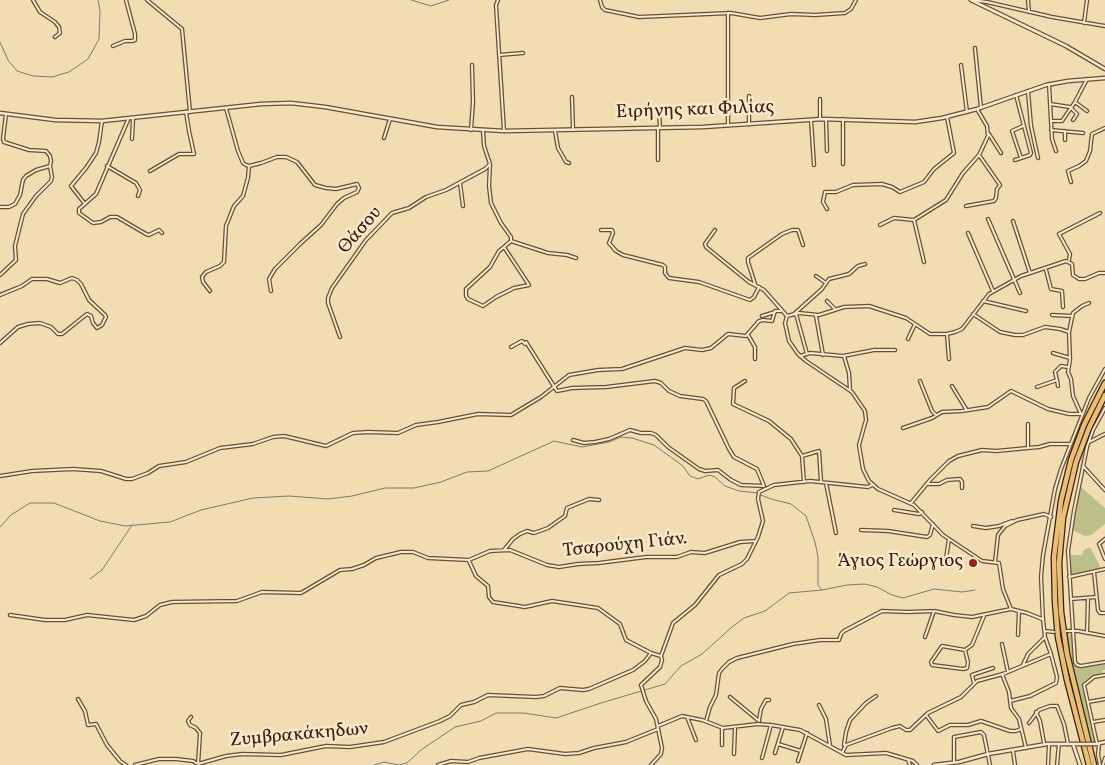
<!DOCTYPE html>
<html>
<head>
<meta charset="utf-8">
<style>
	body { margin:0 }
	canvas { display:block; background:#f2dcb1 }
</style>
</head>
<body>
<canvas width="1105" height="765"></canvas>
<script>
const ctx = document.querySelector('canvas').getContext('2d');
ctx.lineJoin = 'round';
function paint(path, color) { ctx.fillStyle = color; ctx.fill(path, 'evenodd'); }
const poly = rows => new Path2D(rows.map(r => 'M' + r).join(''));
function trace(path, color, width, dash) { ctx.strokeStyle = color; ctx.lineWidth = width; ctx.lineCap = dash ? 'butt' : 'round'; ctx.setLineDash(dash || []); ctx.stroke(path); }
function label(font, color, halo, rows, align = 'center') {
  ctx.font = font + ' Vollkorn,serif'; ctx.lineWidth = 5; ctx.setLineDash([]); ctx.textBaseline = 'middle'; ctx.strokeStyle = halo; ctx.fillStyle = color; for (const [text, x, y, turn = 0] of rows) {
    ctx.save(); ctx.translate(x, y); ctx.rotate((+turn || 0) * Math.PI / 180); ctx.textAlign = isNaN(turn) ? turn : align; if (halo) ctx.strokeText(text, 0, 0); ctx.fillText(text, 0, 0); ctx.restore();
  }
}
const green = poly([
	[1081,487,1105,508,1105,524,1091,535,1085,536,1072,530,1078,494],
	[1090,547,1101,568,1071,575,1069,555,1082,555,1084,550],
	[1066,632,1071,635,1073,661,1076,666,1084,667,1105,664,1105,670,1102,670,1103,673,1093,676,1083,686,1095,742,1091,742,1074,676]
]);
const stream = poly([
	[411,0,431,6,449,0],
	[0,42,8,60,17,71,33,76,52,77,69,72,88,59,99,39,100,11,98,0],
	[761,495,771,499,791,504,806,516,815,542,818,557,818,585,822,590],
	[0,527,11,515,30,503,54,503,100,521,125,526,170,522,201,510,253,498,289,496,328,499,352,496,385,488,414,488,441,482,467,472,488,471,554,441,582,447,609,442,621,437,632,438,654,445,683,466,690,476,698,479,709,475,715,477,725,486,739,491,758,493],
	[90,579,102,570,132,525],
	[374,765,384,762,399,765,407,763,421,750,455,727,481,721,496,713,524,713,556,718,601,703,665,684,681,666,702,654,732,627,744,618,765,611,789,593,822,590,847,585,865,584,877,587,892,595,903,598,934,589,962,592,975,590]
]);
const minor = poly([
	[33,0,40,12,55,22,59,27,60,33,55,37],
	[147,0,182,29,190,112],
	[498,0,496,5,504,131],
	[600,0,602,7,605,10,639,17,731,13,760,18,791,14,815,15,845,13,851,9,856,0],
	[972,0,987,2,1052,17,1105,26],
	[1028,0,1029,12],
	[728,13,728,125],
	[1084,23,1087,0],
	[113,46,125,41,132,41,135,40,135,34,126,0],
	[975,48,981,108],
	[499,55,523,53],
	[961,65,967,112],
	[1049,84,1052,139,1056,151],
	[1028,91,1031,126,1038,158],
	[572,97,573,130],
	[820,99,820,119],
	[1075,102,1087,111],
	[1050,104,1070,107,1077,114,1073,120],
	[226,108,238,151,243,163,246,165,249,166,261,163,277,157,286,157,297,162,315,185,326,188,336,189,357,184,359,188,357,192,344,198,337,204,321,225,300,244,275,269,269,279,271,291],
	[659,112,660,128],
	[826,119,827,151],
	[843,119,843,164],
	[128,120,96,194,79,209,79,213,93,223,101,222,110,217,117,217,146,234,149,235,159,230,162,233],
	[811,120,814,165],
	[1051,121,1062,121,1075,102,1087,79],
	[749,124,749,96],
	[471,130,473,102,472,65],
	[1051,130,1083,133],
	[483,131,484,146,490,164,489,186,491,203,501,223,511,237,511,241],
	[555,131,558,148,566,162,569,163],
	[989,134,1001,153],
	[384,138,390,119],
	[132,139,133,119],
	[1065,140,1065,131],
	[1021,158,1012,131,1023,126],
	[658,160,658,128],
	[1015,160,1030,155,1031,153,1016,95],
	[107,166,136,183,140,190,138,196],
	[150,171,179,154,194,154,189,131,186,112],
	[1071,182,1068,171,1079,166,1086,161,1090,151,1092,134,1105,128],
	[460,183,463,206],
	[85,204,71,186,86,168,96,153,99,142,102,121],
	[966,206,994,201,996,198,997,189,1000,185,979,155],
	[0,207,9,207,15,204,20,195,23,180,26,176,36,170,50,166,51,161,50,156,46,151,29,150,4,142,3,139,6,114],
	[827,209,823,202,825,192,836,192,853,185,882,184,892,187,900,192,924,182,934,169,954,153,947,117],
	[988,219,1020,293],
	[914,220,924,262],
	[1013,221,1030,273],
	[880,225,894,218,914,220,946,200,963,173,979,155,988,136,987,126,977,109],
	[601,230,612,230,613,233,609,243,616,251,623,255,663,265,665,267,665,273,669,278,699,282,750,300,754,297,759,287],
	[715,230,705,244,706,247,749,282,764,290,787,316],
	[968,233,993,291],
	[511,241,548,253,567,255,576,258],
	[504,247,499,251,490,267,466,289,466,296,468,299,483,306,496,297,514,288,529,285,504,247,511,241],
	[1069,260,1070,254,1059,234,1100,213],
	[1046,270,1051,289,1062,291,1063,307],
	[0,275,16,260,15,246,23,214,36,196,51,181,52,177,50,166],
	[816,276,826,283],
	[755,284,748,262,748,258,782,234,792,230,798,230,803,245],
	[210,291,203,282,202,277,206,272,220,266,224,262,226,226,234,206,243,196,248,178,249,166],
	[0,295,22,286,32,279,47,279,60,283,72,278,77,280,81,284,89,300,105,315,106,317,102,325,97,328,93,323,91,316,87,314,62,334,58,334,51,327,40,323,28,324,18,327,0,343],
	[827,301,835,309],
	[983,301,1026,311],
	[794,314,822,289,829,279,849,274,858,266,865,264],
	[796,314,807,354],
	[973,314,1000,332,1015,335,1023,335,1045,327,1060,329,1069,332,1073,313,1082,306,1089,303],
	[1052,315,1072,316],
	[762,316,775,312],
	[787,316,785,323,789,341,798,354,806,361,852,392,865,411,866,420,859,445,863,469,869,481,878,489,914,505,943,535,982,561,999,563,1003,589,1011,609],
	[787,316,799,313,819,315,844,307,869,306,906,318,930,334,947,334,955,332,962,329,989,294,1021,276,1066,261,1072,264,1073,275,1079,279,1085,279,1099,273,1105,273],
	[816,316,823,355],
	[1069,332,1070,360,1068,372,1071,379,1073,396,1081,414],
	[947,334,949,359],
	[748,335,755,347,755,359],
	[340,337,328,303,328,298,332,288,366,240,392,213,409,208,426,197,446,190,485,169,490,164],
	[908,339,915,324],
	[511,347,522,341,525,344,526,342,557,391,572,388,606,387,655,381,661,383,669,391,680,396,703,399,706,401,729,449,734,457,757,469,764,486],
	[1053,353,1070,358],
	[800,356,810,353,843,356,874,350,895,350],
	[844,356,849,373,850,390],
	[1057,380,1058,386],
	[745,381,734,388,733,404,769,421,791,439,802,456,804,482],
	[920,381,932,411,936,415],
	[952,386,966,409],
	[1037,387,1057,380,1055,372,1061,366,1068,367],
	[1105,408,1093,430,1087,447,1074,511,1068,551,1075,662,1077,665,1081,666,1105,662],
	[903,428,932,418,942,412,962,411,988,407,1011,391,1048,409,1069,414,1082,414],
	[573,440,584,443,595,442,609,439,630,430,641,433,651,433,656,435,668,447,699,469,705,471,718,470,731,480,741,485,764,486],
	[1089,442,1105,434],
	[1028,448,1028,424],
	[802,456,819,451,821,481],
	[1083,466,1105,490],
	[0,476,32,471,73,469,101,471,126,479,132,479,148,473,159,466,186,462,220,448,253,444,273,437,284,436,326,446,353,433,368,432,398,433,416,425,438,422,478,414,511,415,541,397,569,375,598,370,622,369,685,348,702,350,711,348,728,334,746,336,759,321,763,320,772,321,775,311,781,311],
	[826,483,836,533],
	[927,484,939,484,947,480,960,479,962,482,962,488],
	[911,503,930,480,949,461,958,456,982,450,996,451,1039,447,1050,444,1071,444],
	[894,510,919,514,922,512],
	[973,526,986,528,999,526,1012,521],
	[861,530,888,531,927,537,930,535,933,524],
	[1105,539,1099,544,1105,559],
	[504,550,513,539,520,534,527,531,534,533,548,528,565,516,567,508,589,499,599,500],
	[469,561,476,576,488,586,489,597,493,602,525,607,552,601,598,608,620,624,626,640,651,653,661,656],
	[995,562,998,535,1005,526,1017,520,1044,514,1051,517],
	[945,565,949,539],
	[1094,572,1098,610,1100,613,1105,613],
	[1069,577,1105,569],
	[1071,599,1096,597],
	[10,615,45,620,65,620,87,615,134,620,146,616,160,605,172,602,237,601,262,592,301,593,340,570,352,569,364,565,376,558,401,552,413,552,428,558,469,560,490,551,510,550,547,565,559,567,578,564,599,563,646,557,677,557,691,552,705,553,740,542,756,541],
	[1045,631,1054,632],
	[1066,631,1078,631,1105,636],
	[1087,633,1088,598],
	[1018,635,1019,611],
	[925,637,934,611],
	[1002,644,1008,672],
	[942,646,965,650,968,662,967,668,963,669,932,665,931,662,942,646],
	[965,650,972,645,984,616],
	[1023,665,1028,654,1045,637],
	[1002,674,1009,692,1011,708,1019,719,1026,748],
	[974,683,972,675,993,668],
	[730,697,759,721],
	[78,699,85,711,88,725,96,724,107,745,120,761,126,765],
	[1010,701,1030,696,1056,683,1057,677,1051,654],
	[1088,702,1105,699],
	[819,705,826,719,830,746],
	[1036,712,1040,721,1044,743],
	[926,715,938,731,950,725,968,725,981,721,1010,731,1016,731,1021,729],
	[191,717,188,721,190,725,196,728,200,733,198,764],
	[687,717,696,740],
	[759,720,761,709,766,700,769,700],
	[706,721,710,707,716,695,719,673,722,669,729,662,737,658,793,644,820,640,839,640,841,634,844,631,882,611,908,612,934,611,954,615,972,617,1011,609,1027,613,1042,619],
	[1093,722,1105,720],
	[1029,723,1039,710,1050,706,1057,706,1064,724,1068,744],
	[658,726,682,716,702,720,723,728,758,724,771,725,800,730,846,755,886,753,913,761,917,765],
	[778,744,801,751],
	[1097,744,1084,685,1094,677,1105,675],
	[1099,744,1098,755,1100,765],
	[722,745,722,728],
	[844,745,846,732,850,720,866,703,876,696],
	[1013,751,1015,765],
	[775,753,783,727],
	[842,753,846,745,892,728,900,726,906,730,910,730,928,713,961,697,977,681,1003,674,1051,654,1045,637,1043,619,1041,577,1043,555,1055,489,1061,469,1089,398,1105,369],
	[734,754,735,728],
	[762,758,771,725],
	[908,760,910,765],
	[798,761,807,733],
	[954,762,954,737,981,732,984,735,990,765],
	[135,765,159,759,176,759,193,761,198,764,226,756,242,754,281,755,326,746,350,747,384,742,440,721,450,716,461,705,474,702,488,695,536,697,544,696,560,688,583,690,589,689,633,670,645,661,651,653],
	[438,765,451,761,468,762,479,758,528,749,565,754,579,753,594,748,626,742,658,729],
	[651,765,661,754,662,748,656,719,646,701,641,685,660,667,662,660,661,656,673,623,695,605,719,575,742,564,747,559,758,537,763,521,758,499,759,492,774,485,810,481,868,487,872,485],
	[1048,765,1049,745],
	[1057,765,1059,744],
	[1103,765,1105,758]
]);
const tertiary = poly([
	[971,0,1066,46,1105,69],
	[0,113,55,120,102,121,261,104,291,103,325,107,437,127,504,131,703,127,822,119,915,122,942,118,977,109,1046,85,1068,81,1105,78],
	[1073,744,1080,765],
	[1096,744,1105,742],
	[934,765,959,762,988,754,1047,744,1075,744]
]);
const motorway = poly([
	[1089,765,1067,680,1058,637,1055,602,1054,557,1061,501,1071,460,1084,425,1105,383],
	[1094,765,1067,654,1061,612,1059,563,1063,518,1076,462,1089,428,1105,395]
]);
const tertiaryBridge = poly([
	[1075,744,1096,744]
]);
const markers = [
	[973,563,5,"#8f2418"]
];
const streetNames = [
	["Ειρήνης και Φιλίας",695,111,-2],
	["Θάσου",361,231,-49],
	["Τσαρούχη Γιάν.",625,546,-6],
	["Ζυμβρακάκηδων",299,736,-5]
];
const poiNames = [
	["Άγιος Γεώργιος",963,563]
];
paint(green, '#bdbf89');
trace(stream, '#747d71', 1);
trace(minor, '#665038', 4.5);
trace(tertiary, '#665038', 5);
trace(motorway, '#382110', 7);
trace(minor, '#f7e8cc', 2);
trace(tertiary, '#f7e8cc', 2.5);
trace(motorway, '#e9be78', 4.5);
trace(tertiaryBridge, '#665038', 5, []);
trace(tertiaryBridge, '#f7e8cc', 2.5);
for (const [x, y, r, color] of markers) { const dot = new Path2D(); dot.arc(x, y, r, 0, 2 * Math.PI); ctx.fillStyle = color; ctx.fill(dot); trace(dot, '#f7e8cc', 2); }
label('19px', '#382110', '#f7e8cc', streetNames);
label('19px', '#382110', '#f7e8cc', poiNames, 'right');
</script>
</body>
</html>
